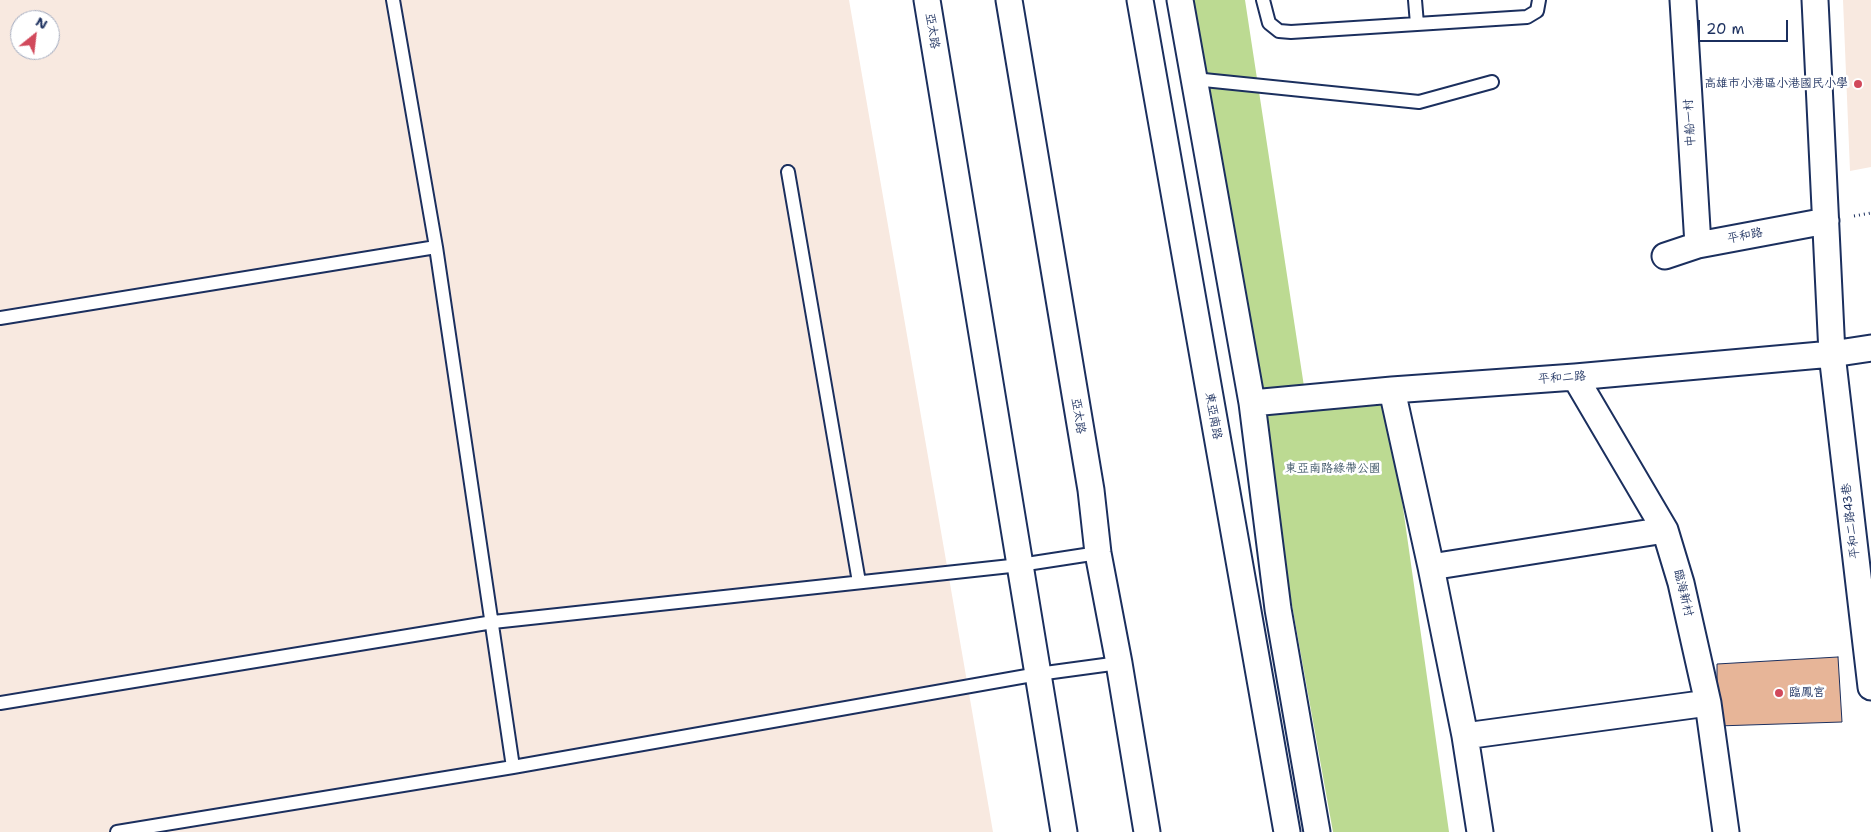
<!DOCTYPE html>
<html>
<head>
<meta charset="utf-8">
<style>
	body { margin:0 }
	#map { position:relative; width:1871px; height:832px; overflow:hidden; background:#fff; font-family:"Shantell Sans",sans-serif }
	canvas { display:block }
	.north { position:absolute; left:10px; top:10px; width:50px; height:50px; box-sizing:border-box; background:#fff; border:1px solid #a4acbf; border-radius:50%; rotate:29deg; font-size:14px; font-weight:700; line-height:20px; text-align:center; color:#1b2f5e }
	.north::after { content:''; display:block; margin:auto; width:18px; height:22px; background:#d1495b; clip-path:polygon(50% 0,100% 100%,50% 72%,0 100%) }
	.scale { position:absolute; left:1698px; top:20px; width:90px; height:22px; box-sizing:border-box; border:2px solid #1b2f5e; border-top:0; padding-left:6px; font-size:15px; line-height:18px; white-space:nowrap; color:#1b2f5e; -webkit-text-stroke:4px #fff; paint-order:stroke }
</style>
</head>
<body>
<div id="map">
<canvas width="1871" height="832"></canvas>
<div class="north">N</div>
<div class="scale">20 m</div>
</div>
<script>
const ctx = document.querySelector('canvas').getContext('2d');
ctx.lineJoin = 'round';
function paint(path, color) { ctx.fillStyle = color; ctx.fill(path, 'evenodd'); }
const poly = rows => new Path2D(rows.map(r => 'M' + r).join(''));
function trace(path, color, width, dash) { ctx.strokeStyle = color; ctx.lineWidth = width; ctx.lineCap = dash ? 'butt' : 'round'; ctx.setLineDash(dash || []); ctx.stroke(path); }
function label(font, color, halo, rows, align = 'center') {
  ctx.font = font + ' "Shantell Sans","LXGW WenKai TC",sans-serif'; ctx.lineWidth = 5; ctx.setLineDash([]); ctx.textBaseline = 'middle'; ctx.strokeStyle = halo; ctx.fillStyle = color; for (const [text, x, y, turn = 0] of rows) {
    ctx.save(); ctx.translate(x, y); ctx.rotate((+turn || 0) * Math.PI / 180); ctx.textAlign = isNaN(turn) ? turn : align; if (halo) ctx.strokeText(text, 0, 0); ctx.fillText(text, 0, 0); ctx.restore();
  }
}
const built = poly([
	[0,0,849,0,993,832,0,832],
	[20,20,50,20,50,50,20,50],
	[1843,0,1871,0,1871,167,1850,171]
]);
const green = poly([
	[1194,0,1245,0,1305,393,1254,399],
	[1387,395,1449,832,1333,832,1256,406]
]);
const building = poly([
	[1838,657,1842,722,1717,726,1717,664,1838,657]
]);
const path = poly([
	[1854,216,1871,213]
]);
const lane = poly([
	[393,0,436,247,513,767],
	[1263,0,1269,23,1279,31,1291,32,1527,17,1537,11,1539,0],
	[1415,0,1417,24],
	[1194,79,1419,102,1492,82],
	[788,172,859,582],
	[0,318,436,247],
	[0,703,493,622,1020,565,1098,553],
	[117,832,513,767,1038,674,1119,663]
]);
const street = poly([
	[927,0,1064,832],
	[1009,0,1091,490,1098,553,1119,663,1147,832],
	[1140,0,1287,832],
	[1180,0,1252,403,1278,609,1317,832],
	[1683,0,1698,245],
	[1815,0,1832,354,1871,687],
	[1665,256,1698,245,1826,221],
	[1575,377,1665,530,1681,583,1708,703,1726,832],
	[1392,390,1431,567,1465,736,1480,832],
	[1252,403,1392,390,1575,377,1832,354,1871,348],
	[1431,567,1665,530],
	[1465,736,1708,703]
]);
const markers = [
	[1858,84,5,"#d1495b"],
	[1779,693,5,"#d1495b"]
];
const streetNames = [
	["亞太路",932,31,81],
	["中船一村",1690,123,-93],
	["平和路",1745,236,-11],
	["平和二路",1562,378,-4],
	["亞太路",1078,416,81],
	["東亞南路",1213,416,80],
	["平和二路43巷",1851,521,-97],
	["臨海新村",1683,593,76]
];
const poiNames = [
	["高雄市小港區小港國民小學",1848,84],
	["臨鳳宮",1789,693,"left"]
];
const parkNames = [
	["東亞南路綠帶公園",1333,469]
];
paint(built, '#f8e9e0');
paint(green, '#bcda92');
paint(building, '#e7b598');
trace(building, '#1b2f5e', 1);
trace(lane, '#1b2f5e', 16);
trace(street, '#1b2f5e', 29);
trace(path, '#1b2f5e', 3, [1, 4]);
trace(lane, '#fff', 12);
trace(street, '#fff', 25);
for (const [x, y, r, color] of markers) { const dot = new Path2D(); dot.arc(x, y, r, 0, 2 * Math.PI); ctx.fillStyle = color; ctx.fill(dot); trace(dot, '#fff', 2); }
label('12px', '#1b2f5e', '#fff', streetNames);
label('12px', '#1b2f5e', '#fff', poiNames, 'right');
label('12px', '#435a6b', '#fff', parkNames);
</script>
</body>
</html>
